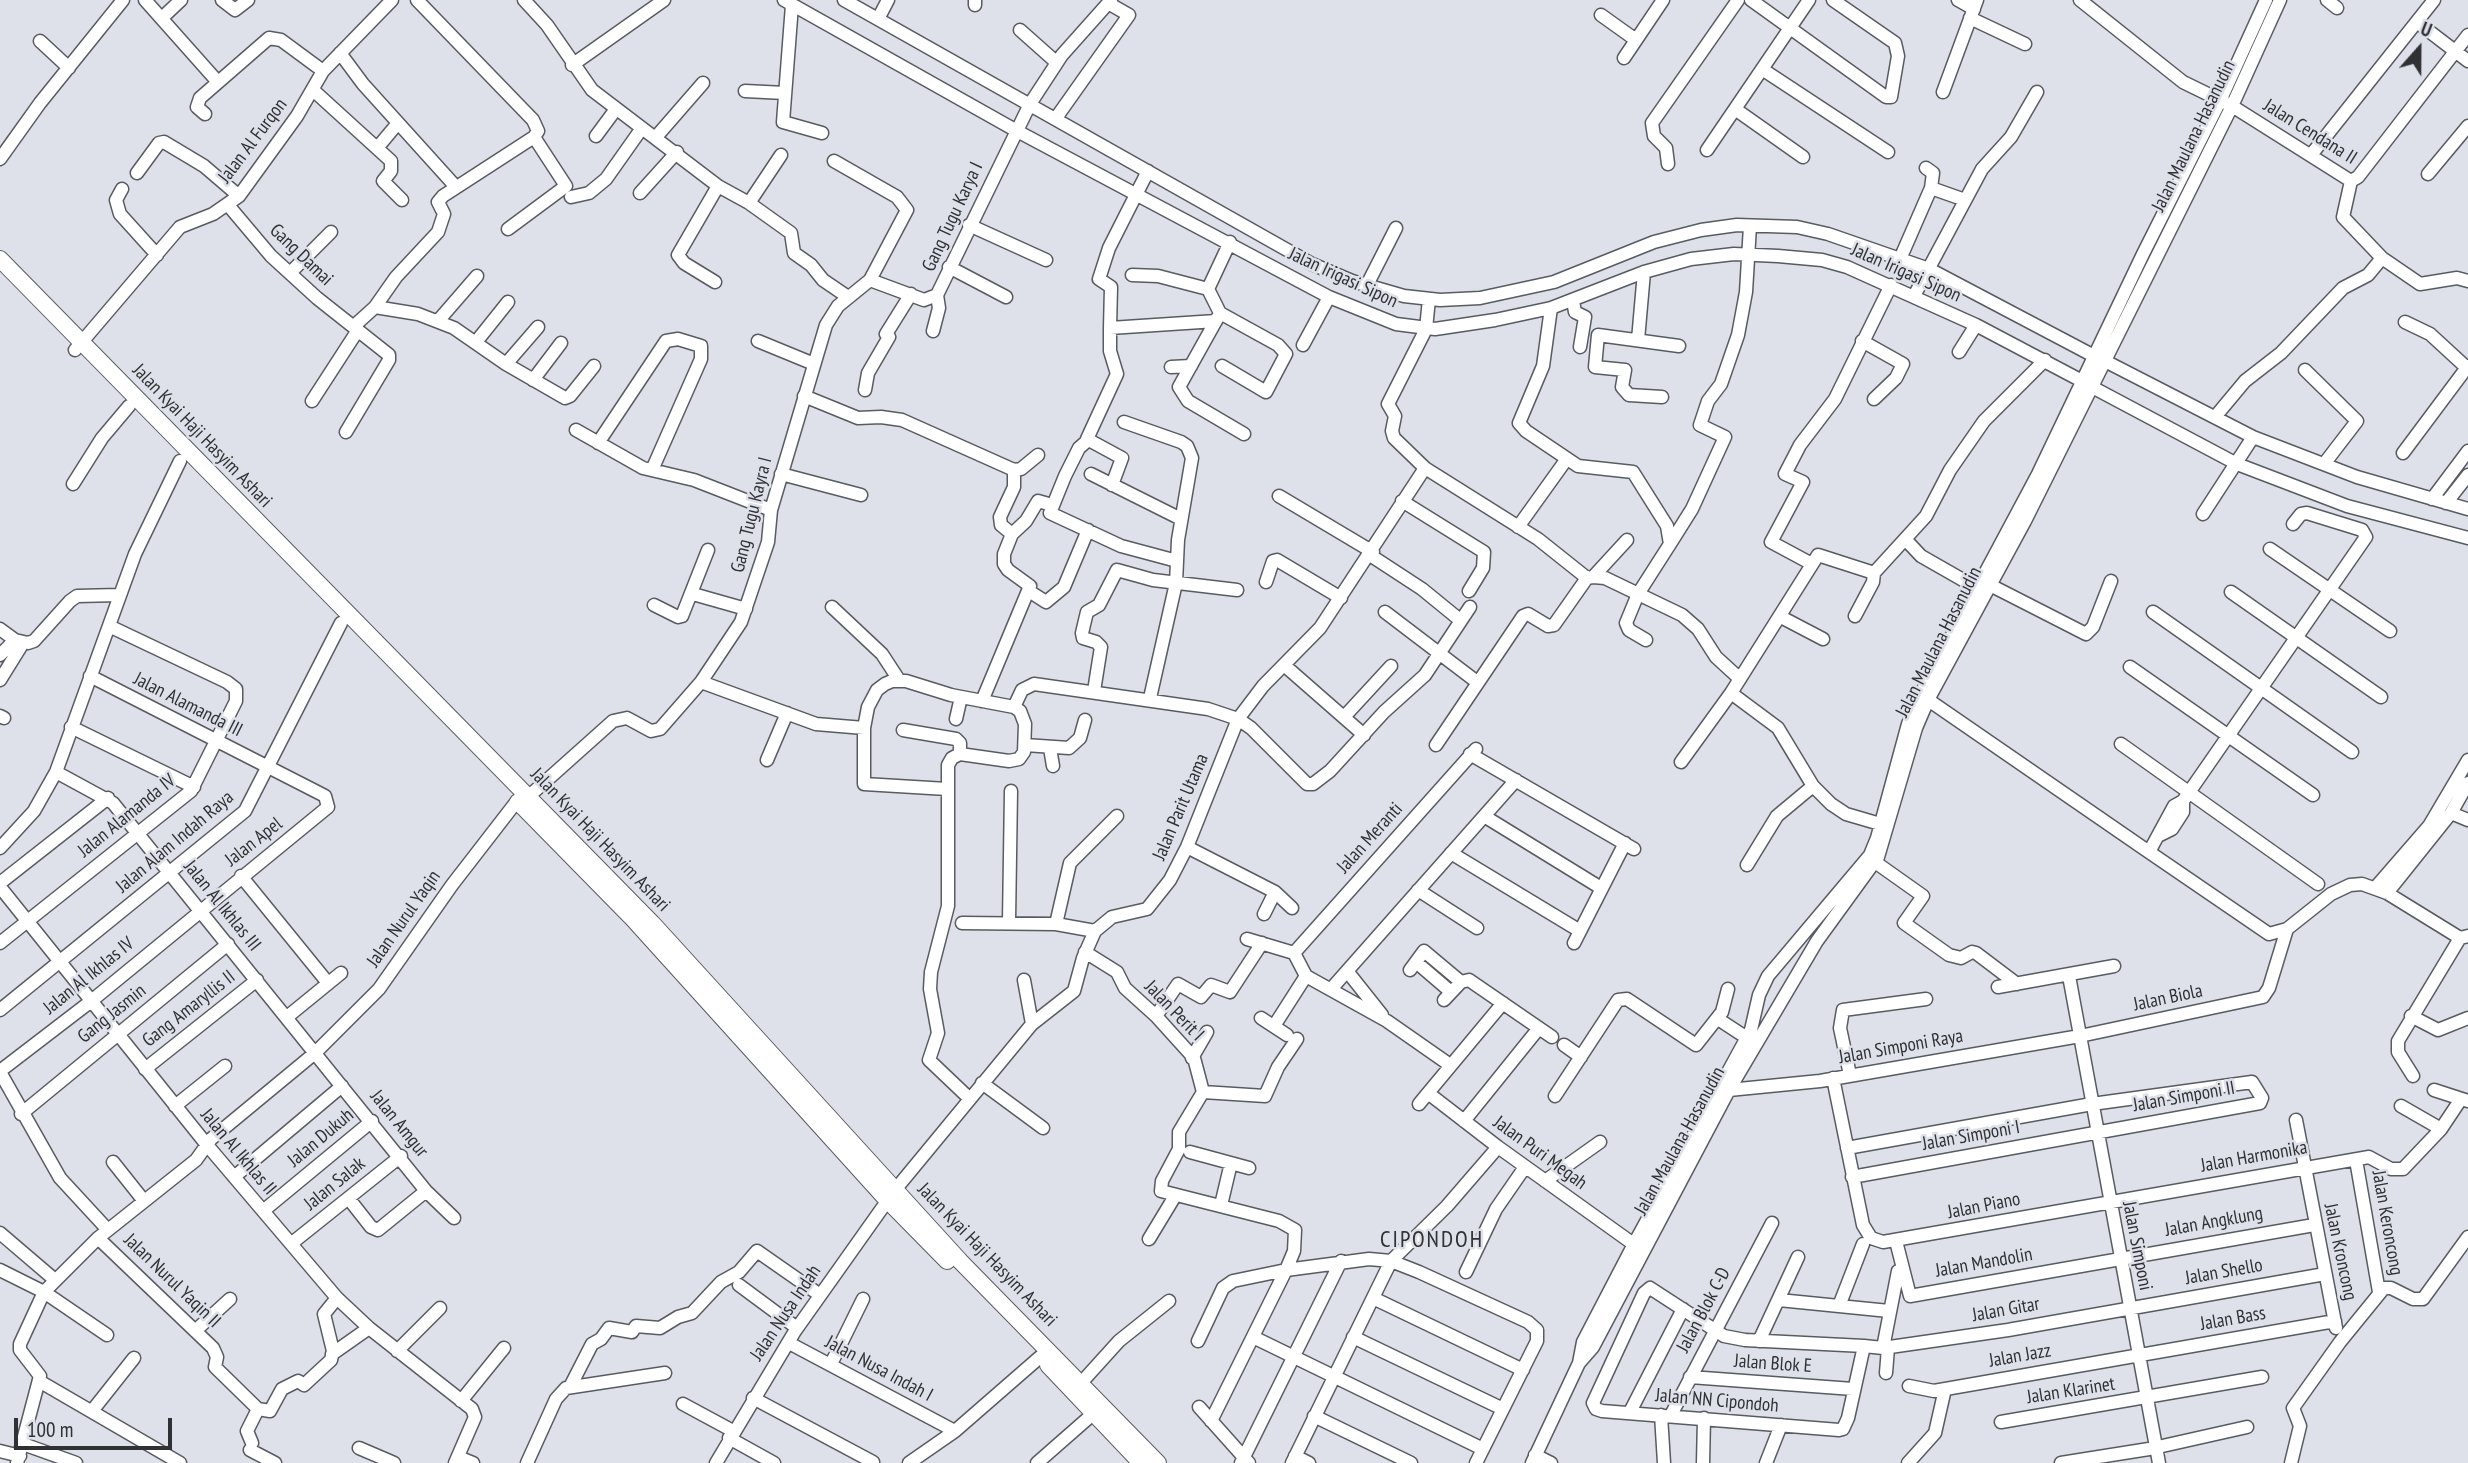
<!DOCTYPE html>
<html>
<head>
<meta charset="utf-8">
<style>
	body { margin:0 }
	#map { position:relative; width:2468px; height:1463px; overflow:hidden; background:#dee1e9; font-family:"PT Sans Narrow",sans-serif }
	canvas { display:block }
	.north { position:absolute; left:2384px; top:14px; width:70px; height:70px; -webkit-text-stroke:5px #dee1e9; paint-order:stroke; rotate:21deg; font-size:19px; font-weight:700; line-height:28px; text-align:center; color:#303134 }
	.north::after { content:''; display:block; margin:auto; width:24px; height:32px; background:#303134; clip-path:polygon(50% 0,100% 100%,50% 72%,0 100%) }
	.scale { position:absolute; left:14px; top:1418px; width:158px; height:32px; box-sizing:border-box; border:4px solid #303134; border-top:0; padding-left:9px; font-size:21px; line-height:24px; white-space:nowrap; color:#303134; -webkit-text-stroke:5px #dee1e9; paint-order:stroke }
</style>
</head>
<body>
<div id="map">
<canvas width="2468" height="1463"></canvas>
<div class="north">U</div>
<div class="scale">100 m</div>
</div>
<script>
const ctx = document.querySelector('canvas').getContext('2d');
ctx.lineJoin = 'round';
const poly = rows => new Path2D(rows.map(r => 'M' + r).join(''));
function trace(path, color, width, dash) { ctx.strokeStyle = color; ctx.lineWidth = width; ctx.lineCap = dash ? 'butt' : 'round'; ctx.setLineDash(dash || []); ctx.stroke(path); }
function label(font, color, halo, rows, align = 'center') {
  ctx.font = font + ' "PT Sans Narrow",sans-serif'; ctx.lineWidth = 5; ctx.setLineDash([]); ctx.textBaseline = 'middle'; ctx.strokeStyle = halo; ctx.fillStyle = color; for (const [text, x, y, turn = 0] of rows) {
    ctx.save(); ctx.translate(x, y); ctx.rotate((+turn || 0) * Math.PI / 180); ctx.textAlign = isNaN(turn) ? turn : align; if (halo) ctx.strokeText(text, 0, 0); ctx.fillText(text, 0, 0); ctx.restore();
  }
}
const minor = poly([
	[145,0,217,81],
	[222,0,235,10,248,0],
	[524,0,547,25,592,90,718,186,749,203,791,233,794,253,811,265,823,280,848,297],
	[784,0,1017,131,1329,297,1396,324,1435,329,1495,320,1551,308,1644,272,1691,259,1734,254,1778,256,1822,260,1847,267,1976,325,2082,381],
	[844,0,1312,264,1352,281,1404,296,1440,300,1480,298,1554,282,1654,242,1701,230,1737,225,1797,227,1828,234,1929,269,2094,356],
	[975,0,975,5],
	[1751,0,1886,97,1891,97,1898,56,1895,43,1833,0],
	[1958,0,1974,9],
	[2080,0,2183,82,2232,106,2351,181,2358,177,2468,35],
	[2327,0,2337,8],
	[792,5,783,122,822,133],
	[1601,15,1636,40],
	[163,17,181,0],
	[1970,18,2025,44],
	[878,19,888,0],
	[2417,22,2468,61],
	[1020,30,1056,62],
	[40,41,69,68],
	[340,53,363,84,456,187],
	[1624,58,1663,0],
	[572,65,664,0],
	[1762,69,1888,152],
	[313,90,391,161,391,171,383,181,402,200],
	[745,91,785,93],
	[1943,92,1977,0],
	[1735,109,1803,157],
	[205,114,197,107,200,98,269,38,281,40,323,71],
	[1056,118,1129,15,1108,3],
	[596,136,616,109],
	[656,137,703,83],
	[378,147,398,123],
	[1707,150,1809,0],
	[2311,155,2434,0],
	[0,159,40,103,123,0],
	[1668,164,1666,148,1654,136,1652,123,1738,0],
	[1926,168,1933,173,1931,188],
	[137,173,159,143,164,142,204,166,239,196],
	[2428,174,2468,126],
	[2351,181,2343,217,2382,258,2420,284,2457,278,2468,281],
	[122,189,116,200,120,214,157,255],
	[640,193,677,152],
	[571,197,589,193,606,179,642,128],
	[749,203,781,155],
	[228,205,271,256,317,298,389,355,389,360,346,432],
	[969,225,1046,260],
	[508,229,566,186,534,137],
	[1900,259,1931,188,1965,200],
	[949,267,1006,297],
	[290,273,331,232],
	[1132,275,1158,276,1208,289,1220,313,1278,345,1286,354,1266,392,1222,366],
	[870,280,924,300,937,295,1030,104,1062,55,1111,0],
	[715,282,684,263,678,255,718,186],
	[1367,285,1396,228],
	[1208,289,1230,242],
	[1914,296,1982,169,2011,137,2037,92],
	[1429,299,1426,329,1388,404,1395,416,1392,431,1394,438,1425,468,1538,539,1587,578],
	[1573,301,1575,312,1585,317,1580,347],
	[375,307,418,314,454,328,506,364,565,398,570,396,594,366],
	[1551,308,1543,366,1519,423,1526,431,1578,466,1633,472,1667,526,1670,544,1638,594,1626,623,1629,630,1646,640],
	[1218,317,1179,387,1188,401,1244,434],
	[438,321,477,276],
	[2405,322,2430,334,2467,368],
	[354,326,375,307,396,277,438,232,444,214,438,202,443,196,534,137,538,131,533,120,417,0],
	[1110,328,1111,287,1099,279,1109,248,1148,171],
	[933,331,939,308,937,295],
	[1638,340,1644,272],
	[758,341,814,364],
	[1862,341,1903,364,1896,378,1874,399],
	[476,342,508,302],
	[1303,345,1329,297],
	[75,350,180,227,213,214,239,196,297,116,323,71,392,0],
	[1959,352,1976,325],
	[2105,361,2253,437,2357,477,2468,509],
	[506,364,538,327],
	[1171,367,1191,366],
	[2305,370,2357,421,2324,464],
	[533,380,561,343],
	[2092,387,2237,464,2347,506,2468,538],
	[865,390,868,373,889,337,886,334,911,294],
	[804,396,858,418,881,417,902,420,1014,470,1021,469,1038,455],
	[1662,397,1629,395,1622,387,1625,370,1595,367,1598,335,1679,346],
	[312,401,358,330],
	[2215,417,2245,381,2281,353,2343,288,2368,275,2382,258],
	[1124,422,1181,442,1187,446,1192,458,1178,540,1176,583,1150,698],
	[576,430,643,468,694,480,771,510],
	[1087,441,1079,448,1065,476,1050,513,1121,546,1177,561],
	[598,443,666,341,678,339,701,346,701,359,652,470],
	[2403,453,2468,366],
	[781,474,861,495],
	[1091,474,1181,519],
	[73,484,102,438,129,406],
	[1112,485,1122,458,1087,439,1117,374,1110,351,1110,328,1216,321],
	[1279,496,1373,552],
	[2432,499,2468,451],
	[1402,501,1484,552,1483,568,1469,591],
	[2446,503,2468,475],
	[2203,514,2253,437],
	[2293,524,2301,514,2307,513,2362,530,2366,537,2183,801,2174,806,2149,852,2269,934,2287,929,2331,894,2350,885,2362,884,2387,893,2460,938,2468,936],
	[1518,527,1566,460],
	[1012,534,1001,525,1000,517,1014,487,1014,470],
	[1905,539,1921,556,1977,588],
	[1670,544,1692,509,1725,437,1700,425,1708,401,1721,384,1738,335,1746,292,1750,226],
	[2270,549,2390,631],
	[1370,555,1422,589,1460,620],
	[1812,564,1771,542,1803,482,1785,474,1800,445,1835,399,1891,285],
	[1593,577,1627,540],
	[1266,582,1273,561,1277,560,1341,598],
	[1990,585,2086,634,2093,627,2111,581],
	[1029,591,1046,602,1064,587,1088,530],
	[2231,592,2381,697],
	[693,594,746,609],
	[654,605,678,617,682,616,708,550],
	[832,607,882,654,899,680],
	[1385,612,1477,682],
	[2153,612,2352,752],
	[1855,616,1873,582,1874,573,1926,516,1950,470,1984,421,2045,360],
	[1781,617,1823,639],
	[0,629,15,640,28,643,34,641,70,601,77,596,119,595],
	[0,655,15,640],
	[1284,665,1364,735],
	[2130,667,2313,795],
	[0,680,23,643],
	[701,682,816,724,864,728],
	[1094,691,1101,647,1096,642,1083,638,1082,633,1087,612,1099,605,1117,570,1153,580,1237,590],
	[1731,693,1778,728,1813,786,1831,804,1846,814,1887,826],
	[1924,697,2149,852],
	[982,701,1030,586,1008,570,1004,564,1004,554,1012,534,1026,521,1038,501,1052,505],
	[1014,707,1022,690,1034,684,1208,709,1238,719,1251,728,1307,784,1313,784,1330,771,1384,712,1425,675,1470,607],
	[0,716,4,718],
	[1344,717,1391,666],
	[956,719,961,697],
	[71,727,194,787],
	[903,730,956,739,960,743,960,754],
	[2121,744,2318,884],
	[1025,745,1069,748,1080,738,1085,720],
	[1436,745,1523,616,1528,614,1548,626,1554,625,1587,578,1593,577,1605,578,1682,615,1698,629,1716,657,1740,679],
	[1050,748,1053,766],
	[1470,754,1634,849],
	[767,760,787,713],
	[1681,762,1731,693,1818,555,1874,573],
	[56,772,113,803,426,1191,454,1218],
	[947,789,864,784,864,728,868,707,877,690,885,684,892,681,906,681,951,695,1014,707,1020,711,1025,724,1024,752,1019,759,1009,761,960,754,952,758,948,765,948,906,931,972,930,989,938,1033,929,1060,970,1099],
	[528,797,613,721,627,718,651,731,660,729,701,682,741,622,768,542,771,510,826,325,838,306,870,280,907,210,897,197,834,161],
	[2451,813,2468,820],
	[1484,816,1601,888],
	[2160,835,2172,829,2183,812,2183,801],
	[1187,847,1275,892,1292,908],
	[0,848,34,811,56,772,135,554,180,461],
	[1451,853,1580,931],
	[1875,862,1923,896,1904,923,1949,955,1961,958,1972,952,1976,953,2017,984],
	[1747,865,1777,816,1813,786],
	[241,876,328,983],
	[0,883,108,798],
	[0,887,207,1145,337,1298,369,1328,472,1409,475,1417,455,1463],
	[2376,887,2429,826,2468,760],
	[1418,890,1477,928],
	[2387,893,2451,813,2468,783],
	[1264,914,1275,892],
	[1009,921,1011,791],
	[962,923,1056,924,1095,931],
	[1056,924,1070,863,1117,816],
	[1247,939,1294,953],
	[0,943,191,791,236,701,236,689,227,682,109,626],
	[1574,943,1625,843],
	[1085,952,1117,972,1125,988,1156,1016,1194,1058,1203,1092,1179,1132,1179,1149,1162,1181,1161,1191,1279,1221,1295,1230,1294,1251,1286,1270,1211,1421],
	[1294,953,1476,749],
	[1294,953,1306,976,1387,1021,1450,1065],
	[1416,962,1451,992],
	[1410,970,1424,951,1461,982],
	[1347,971,1382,1015],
	[2069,976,2159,1463],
	[1024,980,1032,1024],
	[1998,987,2114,966],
	[1332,988,1516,780],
	[1444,1000,1461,982,1469,980,1552,1037],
	[0,1010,245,811,341,623],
	[1156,1016,1178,984,1201,997,1211,985,1230,992,1262,943],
	[2411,1016,2438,1030,2468,1018],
	[287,1017,341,973],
	[1261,1018,1287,1035],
	[1718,1019,1747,1038],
	[1274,1026,1306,976],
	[1564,1045,1581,1057],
	[1192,1058,1207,1032],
	[145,1069,257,980],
	[0,1071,90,1002,328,807,325,796,90,676],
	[0,1072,60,1178,108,1230],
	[1850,1075,1840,1028,1843,1010,1926,999],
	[2413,1076,2398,1052,2398,1041,2460,938],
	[1833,1078,1863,1225,1871,1238,1883,1242,2369,1157,2391,1169,2403,1169,2441,1129,2461,1099],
	[982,1083,1043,1128],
	[1729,1090,1820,1081,2080,1036,2263,997,2269,988,2287,929],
	[2434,1090,2468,1101],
	[1203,1092,1265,1096,1278,1067,1297,1039],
	[1428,1093,1503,1003],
	[1555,1096,1618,1000,1627,999,1696,1045,1722,1012,1728,989],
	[1419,1104,1428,1093,1498,1147,1639,1248],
	[175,1106,225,1066],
	[2401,1106,2441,1129],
	[21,1114,228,944],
	[2296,1120,2336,1328],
	[1464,1121,1539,1028],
	[1847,1148,2092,1104,2252,1082,2262,1098,2260,1103,1852,1177],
	[1190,1152,1249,1168],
	[2356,1160,2379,1292],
	[113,1162,144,1201],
	[234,1177,342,1086],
	[1545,1181,1600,1142],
	[349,1199,371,1227,378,1230,426,1191],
	[1221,1205,1231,1163],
	[263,1211,372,1121],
	[0,1233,55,1280],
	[98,1238,213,1348,217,1357,215,1367,258,1409],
	[1149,1239,1175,1196],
	[1896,1241,1910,1296,2314,1225],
	[292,1243,401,1156],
	[0,1270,44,1292,107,1335],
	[1466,1272,1496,1209,1525,1167],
	[739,1285,797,1328],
	[1373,1298,1523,1370],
	[1779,1300,1889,1311],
	[1839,1306,1863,1244],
	[195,1331,230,1299],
	[1253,1337,1483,1449],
	[1353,1337,1503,1409],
	[1198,1341,1223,1288,1233,1281,1286,1270,1369,1259,1391,1261,1419,1272,1528,1322,1537,1330,1537,1341,1476,1463],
	[1759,1341,1798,1257],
	[789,1343,951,1429],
	[1864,1346,1848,1418,1843,1429,1839,1430,1602,1411,1596,1409,1593,1403,1644,1293,1650,1288,1724,1336,1745,1340,1864,1346,1883,1348,2008,1330,2325,1274],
	[1883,1348,1898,1271],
	[397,1351,440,1308],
	[332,1354,369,1328],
	[1579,1363,1583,1342,1634,1244,1751,1030,1759,995,1768,976,1870,855,1877,838,1908,724,1920,695,2038,474,2143,254,2220,101,2266,0],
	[831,1364,863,1299],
	[1886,1373,1888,1348],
	[1690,1377,1853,1389],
	[39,1381,180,1463],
	[1081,1383,1119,1341,1169,1301],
	[1909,1386,1934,1391,2335,1321],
	[570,1387,592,1344,601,1339,609,1328,632,1332,636,1326,660,1328,678,1317,692,1313,721,1282,739,1272,757,1251,820,1295],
	[753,1398,873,1462],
	[461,1401,504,1348],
	[683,1404,733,1431],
	[1199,1407,1249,1463],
	[92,1411,134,1358],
	[1630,1412,1683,1309],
	[1661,1415,1664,1463],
	[1671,1415,1772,1223],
	[1314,1416,1411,1463],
	[2001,1422,2262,1377],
	[729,1438,774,1463],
	[252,1443,247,1431,258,1409,270,1411,282,1389,298,1381,304,1385,331,1360,333,1351,324,1314,337,1298],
	[23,1444,76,1463],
	[359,1448,394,1463],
	[250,1450,275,1463],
	[0,1451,20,1456],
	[1535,1455,1551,1463],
	[1295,1456,1309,1463],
	[458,1457,473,1463],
	[17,1463,40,1376,20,1350,20,1344,44,1292,98,1238,196,1160,211,1139,315,1053,379,989,452,885,517,801],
	[527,1463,556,1399,566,1388,665,1373],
	[716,1463,795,1331,895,1190,1032,1024,1074,991,1083,958,1095,931,1112,917,1147,909,1170,880,1187,847,1238,719,1263,686,1320,628,1425,468],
	[909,1463,955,1431,1040,1357],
	[1037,1463,1094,1413],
	[1241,1463,1341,1261],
	[1292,1463,1391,1261,1447,1206,1498,1147],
	[1532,1463,1579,1363,1593,1347,1729,1090,1817,941,1878,857,1916,728,1928,700,2025,521,2232,106,2280,0],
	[1703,1463,1704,1418],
	[1766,1463,1781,1425],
	[1908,1463,1935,1433,1945,1389],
	[2061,1463,2149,1449,2247,1427],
	[2291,1463,2300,1426,2293,1408,2340,1342,2384,1288,2391,1288,2413,1299,2423,1299,2468,1237]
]);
const major = poly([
	[0,259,652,923,960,1261,1158,1463],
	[518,802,633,919,887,1200,947,1261],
	[1048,1365,1141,1463]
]);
const streetNames = [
	["Jalan Cendana II",2310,132,32],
	["Jalan Maulana Hasanudin",2194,136,-64],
	["Jalan Al Furqon",253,141,-53],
	["Gang Tugu Karya I",953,217,-65],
	["Gang Damai",301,255,44],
	["Jalan Irigasi Sipon",1906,273,24],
	["Jalan Irigasi Sipon",1343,278,25],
	["Jalan Kyai Haji Hasyim Ashari",202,436,46],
	["Gang Tugu Kayra I",752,515,-76],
	["Jalan Maulana Hasanudin",1939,642,-63],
	["Jalan Alamanda III",188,705,27],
	["Jalan Parit Utama",1181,807,-67],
	["Jalan Alamanda IV",127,816,-39],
	["Jalan Meranti",1370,838,-48],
	["Jalan Kyai Haji Hasyim Ashari",600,840,46],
	["Jalan Alam Indah Raya",175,842,-40],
	["Jalan Apel",254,842,-38],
	["Jalan Al Ikhlas III",222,906,51],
	["Jalan Nurul Yaqin",404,919,-55],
	["Jalan Al Ikhlas IV",89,976,-39],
	["Jalan Biola",2168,998,-12],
	["Gang Amaryllis II",189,1009,-38],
	["Jalan Perit I",1174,1011,46],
	["Gang Jasmin",112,1014,-39],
	["Jalan Simponi Raya",1901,1047,-10],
	["Jalan Simponi II",2184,1097,-10],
	["Jalan Amgur",399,1124,51],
	["Jalan Simponi I",1971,1136,-10],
	["Jalan Dukuh",321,1138,-40],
	["Jalan Maulana Hasanudin",1680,1141,-61],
	["Jalan Al Ikhlas II",238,1152,50],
	["Jalan Puri Megah",1540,1153,36],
	["Jalan Harmonika",2254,1157,-10],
	["Jalan Salak",335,1184,-39],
	["Jalan Piano",1984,1206,-11],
	["Jalan Angklung",2214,1222,-10],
	["Jalan Keroncong",2387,1223,80],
	["Jalan Simponi",2137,1246,79],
	["Jalan Kroncong",2340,1252,78],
	["Jalan Kyai Haji Hasyim Ashari",987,1255,46],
	["Jalan Mandolin",1984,1263,-10],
	["Jalan Shello",2224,1272,-10],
	["Jalan Nurul Yaqin II",172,1281,44],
	["Jalan Blok C-D",1704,1310,-62],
	["Jalan Gitar",2006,1310,-10],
	["Jalan Nusa Indah",786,1313,-56],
	["Jalan Bass",2233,1319,-10],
	["Jalan Jazz",2020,1356,-10],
	["Jalan Blok E",1773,1364,4],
	["Jalan Nusa Indah I",879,1369,28],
	["Jalan Klarinet",2071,1391,-9],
	["Jalan NN Cipondoh",1717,1401,5]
];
const quarterNames = [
	["CIPONDOH",1432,1240]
];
trace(minor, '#595b62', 15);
trace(major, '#595b62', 18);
trace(minor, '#fff', 12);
trace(major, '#fff', 16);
label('19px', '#303134', '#dee1e9', streetNames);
ctx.letterSpacing = '2px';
label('23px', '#303134', '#dee1e9', quarterNames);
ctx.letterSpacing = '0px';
</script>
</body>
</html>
